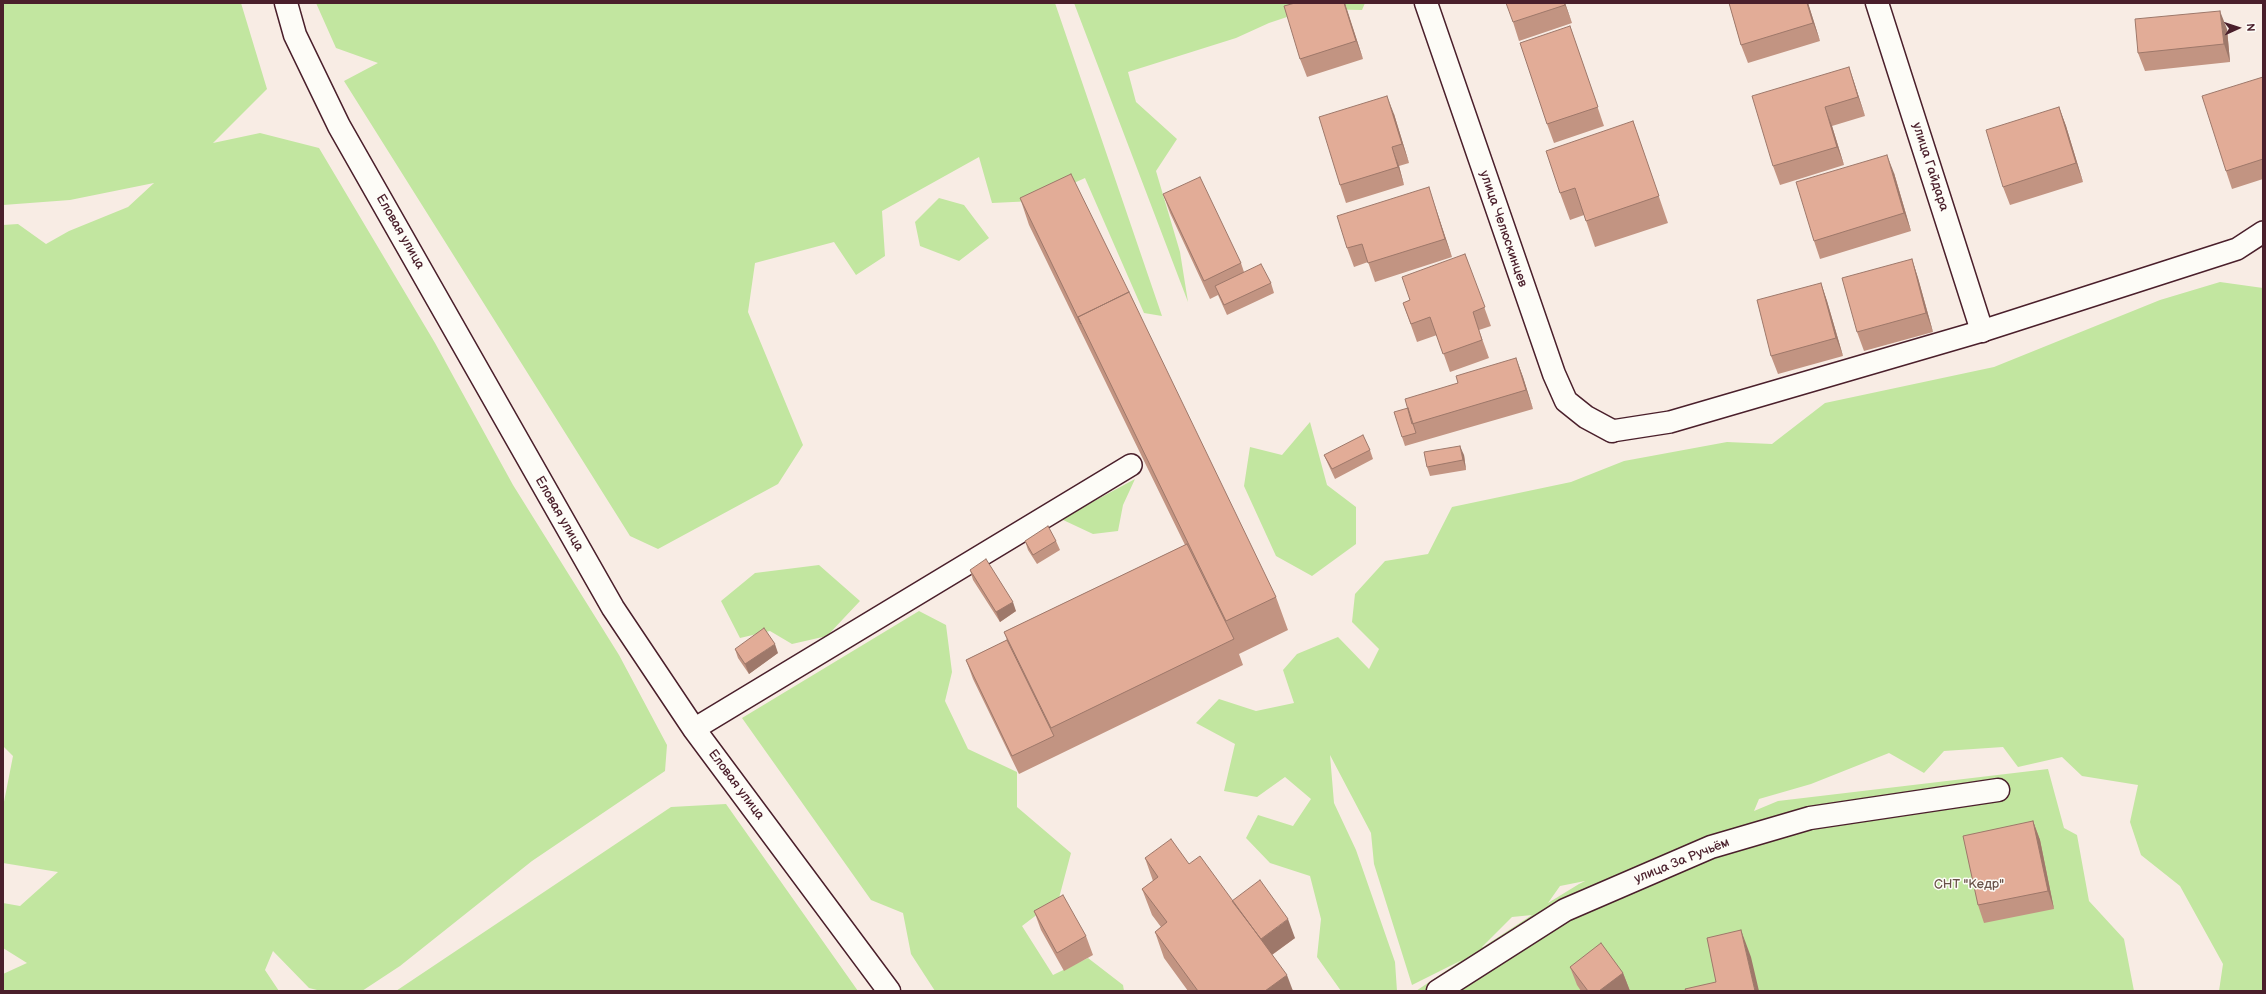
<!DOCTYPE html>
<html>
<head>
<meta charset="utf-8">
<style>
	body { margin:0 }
	#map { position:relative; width:2266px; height:994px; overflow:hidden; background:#f8ece4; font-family:"Balsamiq Sans",sans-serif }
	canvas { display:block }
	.frame { position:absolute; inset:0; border:4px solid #4a1f2b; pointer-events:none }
	.north { position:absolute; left:2218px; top:8px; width:40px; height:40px; -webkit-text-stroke:3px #fdfcf7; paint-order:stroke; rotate:87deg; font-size:11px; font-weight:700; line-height:16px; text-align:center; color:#4a1f2b }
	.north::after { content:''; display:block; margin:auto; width:14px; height:18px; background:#4a1f2b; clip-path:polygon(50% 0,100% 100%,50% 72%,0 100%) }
</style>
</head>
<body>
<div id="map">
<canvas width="2266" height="994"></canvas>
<div class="frame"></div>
<div class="north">N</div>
</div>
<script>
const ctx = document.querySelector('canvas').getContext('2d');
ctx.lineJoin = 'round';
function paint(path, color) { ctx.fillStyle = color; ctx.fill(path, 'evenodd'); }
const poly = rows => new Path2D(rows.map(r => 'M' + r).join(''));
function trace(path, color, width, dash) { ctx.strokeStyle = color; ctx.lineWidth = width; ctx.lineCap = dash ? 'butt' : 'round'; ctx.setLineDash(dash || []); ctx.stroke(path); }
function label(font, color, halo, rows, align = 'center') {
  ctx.font = font + ' "Balsamiq Sans",sans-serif'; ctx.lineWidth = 3; ctx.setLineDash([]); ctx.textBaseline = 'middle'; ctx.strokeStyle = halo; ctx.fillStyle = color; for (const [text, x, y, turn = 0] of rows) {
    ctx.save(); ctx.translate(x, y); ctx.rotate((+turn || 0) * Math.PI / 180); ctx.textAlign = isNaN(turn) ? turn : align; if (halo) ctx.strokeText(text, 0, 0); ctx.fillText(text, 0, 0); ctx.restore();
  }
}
const green = poly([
	[3,3,241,3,267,89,213,143,260,133,319,148,435,343,513,485,619,655,667,745,665,771,532,861,400,966,362,991,321,991,309,988,273,951,265,970,279,991,6,991,3,989,3,974,27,963,3,948,3,903,20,906,58,872,3,863,3,807,13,756,3,746,3,225,18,224,46,244,69,231,128,207,154,183,70,200,3,205],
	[316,3,1055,3,1162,316,1144,313,1085,178,1034,201,992,203,979,157,882,211,885,256,856,275,834,242,755,263,748,312,803,445,778,484,658,549,630,536,344,81,378,63,336,48],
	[1074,3,1365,3,1362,10,1311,9,1269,23,1236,38,1128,72,1136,102,1177,139,1156,171,1180,252,1188,302],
	[939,198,964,205,989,238,959,261,920,246,915,222],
	[2220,282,2263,288,2263,991,2219,991,2223,964,2180,886,2141,855,2130,822,2138,785,2082,776,2062,757,2018,767,2003,747,1944,751,1924,773,1889,753,1811,784,1759,799,1754,811,1778,801,2048,769,2064,828,2077,835,2089,901,2124,939,2134,991,1416,991,1462,960,1412,985,1374,864,1371,833,1330,755,1334,803,1356,850,1395,962,1397,991,1341,991,1317,957,1321,919,1310,876,1270,863,1246,838,1258,815,1293,826,1311,799,1285,777,1257,797,1224,791,1235,744,1196,723,1219,699,1256,711,1294,703,1283,670,1297,654,1338,637,1369,669,1379,649,1352,622,1355,594,1385,561,1428,554,1452,507,1571,482,1624,461,1727,442,1772,444,1825,403,1994,367,2160,300],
	[1585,881,1579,884,1548,903,1560,886],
	[1532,915,1483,947,1482,947,1512,917],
	[1310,422,1327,485,1356,507,1356,544,1312,576,1276,556,1244,486,1250,447,1282,455],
	[1135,479,1123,505,1118,531,1093,534,1061,519],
	[819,565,860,601,827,636,792,644,770,631,740,638,721,601,755,573],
	[919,611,946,625,952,672,945,701,968,749,1017,772,1017,807,1071,853,1059,898,1022,926,1053,975,1088,958,1123,985,1124,991,935,991,911,954,903,913,871,900,742,718],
	[726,804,858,991,396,991,671,807]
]);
const lane = poly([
	[1612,431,1670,422,1982,331,2237,249,2263,232],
	[694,729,1131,465]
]);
const street = poly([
	[286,3,295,35,339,126,613,608,694,729,889,991],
	[1426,3,1554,374,1566,401,1586,417,1612,431],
	[1877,3,1982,331],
	[1438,991,1565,910,1711,847,1810,818,1998,790]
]);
const wall = poly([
	[1295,3,1345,3,1363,59,1307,77,1300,59],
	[1565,3,1572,23,1519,41,1513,22],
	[1729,3,1808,3,1820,41,1748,63,1741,45],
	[1570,26,1604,126,1554,143,1547,124],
	[2227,29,2230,62,2145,71,2138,53],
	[1849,67,1855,85,1865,116,1832,126,1844,165,1780,185,1773,166],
	[2263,77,2263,179,2232,189,2226,171],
	[2059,107,2066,126,2083,182,2010,205,2003,187],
	[1394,114,1409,163,1399,166,1404,185,1346,203,1340,185],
	[1633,121,1668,223,1595,247,1584,215,1570,220,1560,193],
	[1894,173,1911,231,1820,259,1814,241],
	[1163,194,1241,263,1244,272,1271,283,1274,293,1227,315,1218,295,1210,299,1170,213],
	[1020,198,1276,597,1288,630,1239,654,1243,665,1019,774,973,679,966,660,1007,640,1004,632,1185,545,1029,225],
	[1435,206,1452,257,1375,282,1368,262,1354,267,1347,248],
	[1465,254,1491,326,1479,330,1489,358,1450,372,1437,335,1417,342,1403,303,1410,300],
	[1912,259,1918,278,1933,332,1864,351,1857,332],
	[1821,283,1827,301,1843,356,1778,374,1771,356],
	[1516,358,1523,377,1533,409,1405,446,1402,437,1408,408,1458,383],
	[1370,450,1373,459,1335,479,1328,464,1324,455],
	[1464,455,1466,470,1430,476,1427,467],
	[1025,541,1056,541,1060,550,1037,564,1028,550],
	[970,570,1016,611,1000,622,973,580],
	[735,649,778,653,749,674,738,658],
	[2033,821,2040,840,2054,909,1984,923,1978,905],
	[1145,858,1189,864,1232,901,1295,938,1272,955,1293,991,1188,991,1164,958,1155,932,1161,927,1152,915,1142,889,1153,881],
	[1034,911,1086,936,1093,955,1064,971,1041,930],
	[1570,967,1623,973,1630,991,1581,991,1577,985]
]);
const shadedWall = poly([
	[1344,3,1345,3,1346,7,1363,59,1356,41],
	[1564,3,1565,3,1572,23,1565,5],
	[1807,3,1808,3,1820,41,1813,23],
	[2220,11,2227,29,2230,62,2224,44],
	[1849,67,1855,85,1865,116,1858,97],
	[1387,96,1394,114,1409,163,1402,144],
	[1825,107,1832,126,1844,165,1837,147],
	[2059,107,2066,126,2083,182,2076,163],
	[1392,147,1399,166,1404,185,1398,167],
	[1887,155,1894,173,1911,231,1904,213],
	[1429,187,1435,206,1452,257,1445,239],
	[1912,259,1918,278,1933,332,1926,313],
	[1821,283,1827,301,1843,356,1836,338],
	[1516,358,1523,377,1533,409,1526,390],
	[1460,446,1464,455,1466,470,1463,460],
	[1013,602,1016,611,1000,622,996,612],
	[775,644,778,653,749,674,745,664],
	[2033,821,2040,840,2054,909,2048,891],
	[1288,919,1295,938,1266,959,1259,941],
	[1741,930,1751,957,1759,991,1755,991],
	[1623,973,1630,991,1599,991],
	[1287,975,1293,991,1265,991]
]);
const building = poly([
	[1295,3,1344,3,1356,41,1300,59,1284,6,1295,3],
	[1506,3,1564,3,1565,5,1513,22,1506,3],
	[1729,3,1807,3,1813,23,1741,45,1729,3],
	[2220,11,2224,44,2138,53,2135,19,2220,11],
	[1570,26,1598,107,1547,124,1520,43,1570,26],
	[1849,67,1858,97,1825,107,1837,147,1773,166,1752,96,1849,67],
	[2263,77,2263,159,2226,171,2202,96,2263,77],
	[1387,96,1402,144,1392,147,1398,167,1340,185,1319,117,1387,96],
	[2059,107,2076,163,2003,187,1986,130,2059,107],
	[1633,121,1659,196,1586,221,1575,188,1560,193,1546,151,1633,121],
	[1887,155,1904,213,1814,241,1796,182,1887,155],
	[1071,174,1129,292,1078,317,1081,324,1020,198,1071,174],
	[1200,177,1241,263,1204,281,1163,194,1200,177],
	[1429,187,1445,239,1368,263,1362,244,1347,248,1337,216,1429,187],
	[1465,254,1485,307,1473,312,1482,340,1443,354,1430,317,1411,324,1403,303,1410,300,1402,277,1465,254],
	[1912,259,1926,313,1857,332,1842,278,1912,259],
	[1261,264,1271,283,1224,305,1215,286,1261,264],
	[1821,283,1836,338,1771,356,1757,300,1821,283],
	[1129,292,1276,597,1226,621,1078,317,1129,292],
	[1516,358,1526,390,1412,424,1405,399,1458,383,1456,376,1516,358],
	[1408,408,1416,433,1402,437,1394,412,1408,408],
	[1363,435,1370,450,1332,469,1324,455,1363,435],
	[1460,446,1463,460,1427,467,1424,452,1460,446],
	[1048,526,1056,541,1033,555,1025,541,1048,526],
	[1187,544,1234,639,1051,728,1004,632,1187,544],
	[986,559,1013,602,996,612,970,570,986,559],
	[764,628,775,644,745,664,735,649,764,628],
	[1007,640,1054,736,1012,756,966,660,1007,640],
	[2033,821,2048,891,1978,905,1963,836,2033,821],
	[1171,839,1189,864,1200,856,1287,975,1265,991,1198,991,1155,932,1167,922,1142,889,1158,877,1145,858,1171,839],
	[1260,880,1288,919,1261,939,1232,901,1260,880],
	[1063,895,1086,936,1057,953,1034,911,1063,895],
	[1741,930,1755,991,1686,991,1685,989,1716,982,1707,938,1741,930],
	[1601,943,1623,973,1599,991,1588,991,1570,967,1601,943]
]);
const streetNames = [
	["улица Гайдара",1930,167,72],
	["улица Челюскинцев",1503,229,71],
	["Еловая улица",400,232,60],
	["Еловая улица",559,514,60],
	["Еловая улица",736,785,53],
	["улица За Ручьём",1682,861,-22]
];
const parkNames = [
	["СНТ \"Кедр\"",1969,885]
];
paint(green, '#c2e6a0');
trace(lane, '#4a1f2b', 24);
trace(street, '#4a1f2b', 25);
trace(lane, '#fdfcf7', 21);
trace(street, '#fdfcf7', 22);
paint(wall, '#c29482');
paint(shadedWall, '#9e786a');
paint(building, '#e2ac97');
trace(building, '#9e786a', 1);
label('13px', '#4a1f2b', '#fdfcf7', streetNames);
label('13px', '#685148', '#fdfcf7', parkNames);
</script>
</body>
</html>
